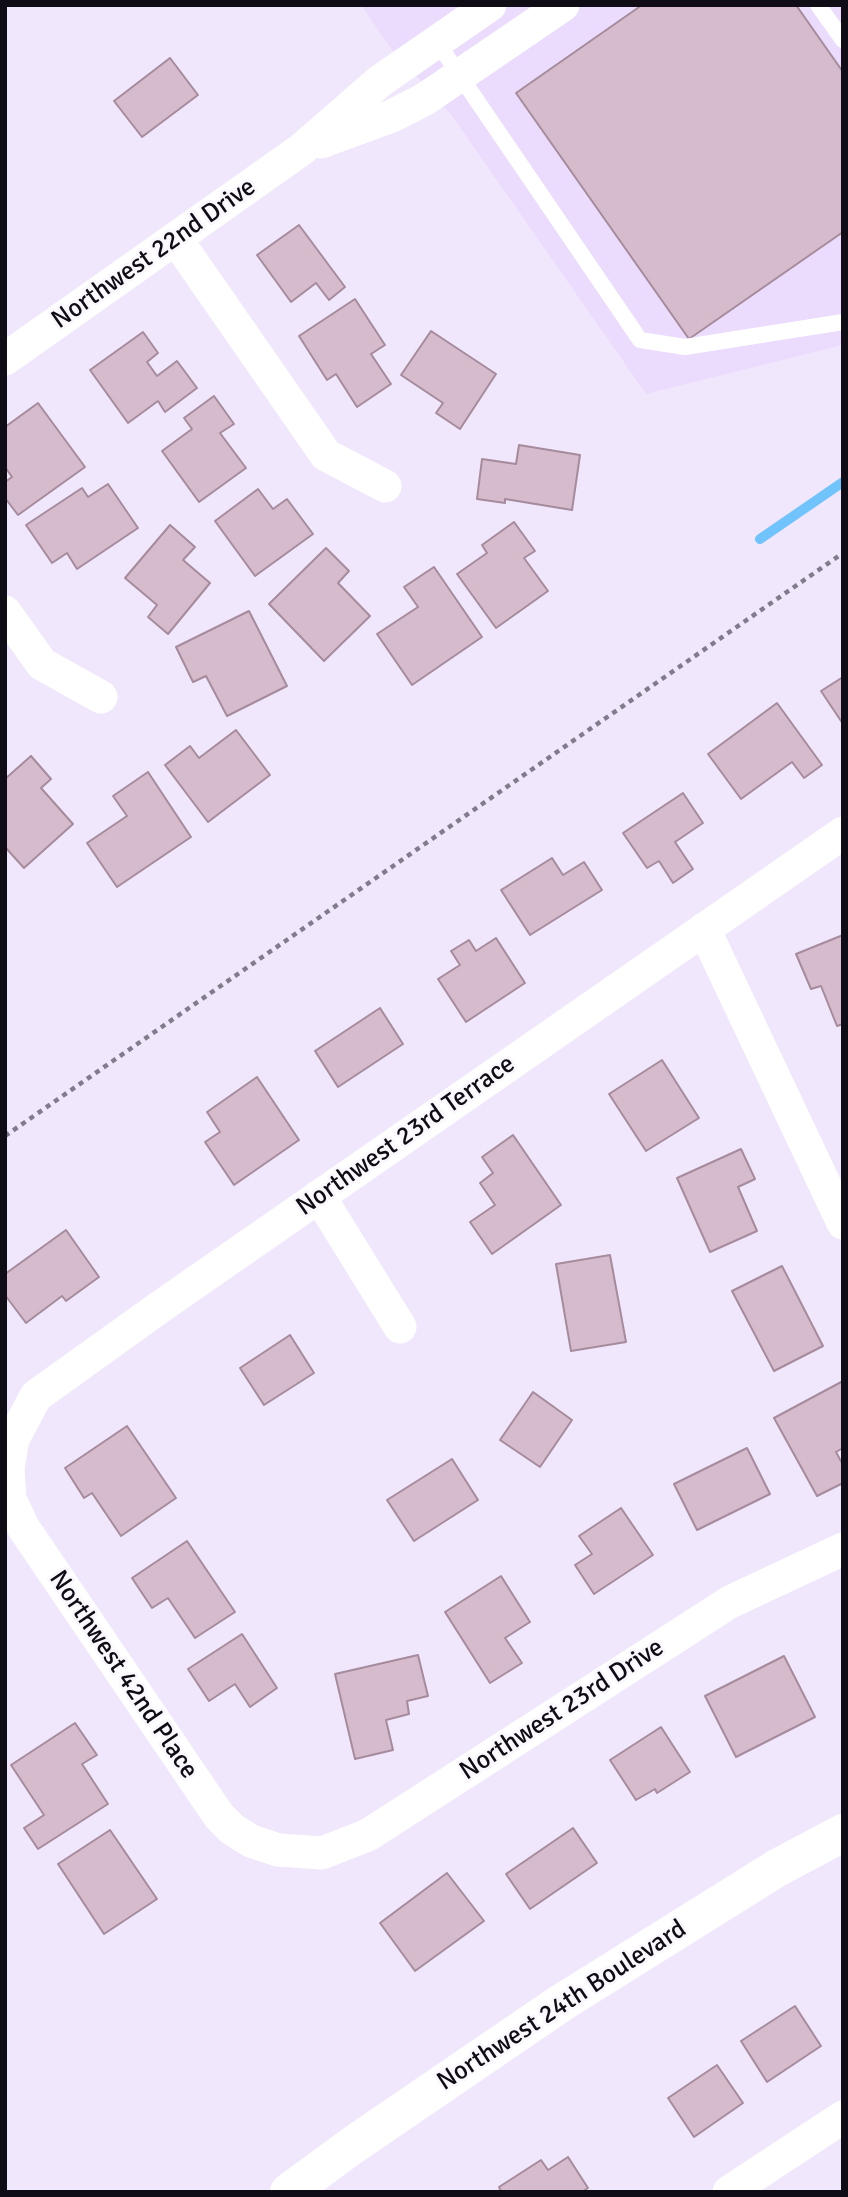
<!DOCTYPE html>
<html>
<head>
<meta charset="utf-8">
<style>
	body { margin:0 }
	#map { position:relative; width:848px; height:2197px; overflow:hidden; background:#f1e7fd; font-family:Signika,sans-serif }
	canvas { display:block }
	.frame { position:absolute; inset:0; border:7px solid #100c15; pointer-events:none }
</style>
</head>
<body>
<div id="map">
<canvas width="848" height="2197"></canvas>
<div class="frame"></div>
</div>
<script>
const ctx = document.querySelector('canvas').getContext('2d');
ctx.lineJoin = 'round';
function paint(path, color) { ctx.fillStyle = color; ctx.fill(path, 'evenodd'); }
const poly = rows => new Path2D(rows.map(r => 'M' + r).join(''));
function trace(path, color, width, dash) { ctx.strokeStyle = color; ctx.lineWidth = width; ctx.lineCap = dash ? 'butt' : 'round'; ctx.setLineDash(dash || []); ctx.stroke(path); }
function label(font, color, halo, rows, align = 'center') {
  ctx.font = font + ' Signika,sans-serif'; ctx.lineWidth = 6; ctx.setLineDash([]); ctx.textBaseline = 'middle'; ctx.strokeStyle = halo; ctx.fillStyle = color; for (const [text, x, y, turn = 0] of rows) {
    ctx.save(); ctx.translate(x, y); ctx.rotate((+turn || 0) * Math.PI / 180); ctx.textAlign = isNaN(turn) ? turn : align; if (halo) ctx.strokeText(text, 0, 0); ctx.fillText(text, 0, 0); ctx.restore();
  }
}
const built = poly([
	[361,5,843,5,843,345,646,394,450,113,389,46]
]);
const stream = poly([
	[760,539,843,482]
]);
const building = poly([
	[642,5,796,5,843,72,843,232,689,339,516,93,642,5],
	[170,58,198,95,142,137,114,101,170,58],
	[299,225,345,287,329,300,316,283,291,302,257,255,299,225],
	[355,299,385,345,371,354,391,384,357,407,336,374,327,380,299,336,355,299],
	[431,331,496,374,460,429,436,413,443,403,401,375,431,331],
	[143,332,158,353,147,362,157,376,177,361,197,388,165,412,158,401,128,423,90,370,143,332],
	[214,396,234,424,220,433,246,468,199,502,162,451,192,429,184,418,214,396],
	[38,403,85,467,18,515,5,498,5,482,12,477,5,467,5,427,38,403],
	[519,445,580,455,572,510,505,499,505,503,477,499,482,459,516,464,519,445],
	[108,484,138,528,77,569,67,553,52,563,26,525,82,488,88,497,108,484],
	[258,489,273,509,287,499,313,534,255,576,215,521,258,489],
	[514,522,535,551,524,558,548,591,496,628,457,574,487,553,482,545,514,522],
	[170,525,195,547,183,560,210,583,168,634,148,617,157,605,125,578,170,525],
	[326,548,349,571,338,583,370,616,324,661,269,604,326,548],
	[434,567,482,637,412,685,377,634,418,607,404,587,434,567],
	[249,611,287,686,227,716,206,676,193,682,176,647,249,611],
	[843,677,843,724,821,691,843,677],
	[777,703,822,765,804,778,792,762,741,799,708,754,777,703],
	[236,730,270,775,208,822,165,765,190,746,199,758,236,730],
	[31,756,51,779,41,788,73,824,24,868,5,847,5,779,31,756],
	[148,772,191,837,117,887,87,843,127,816,113,796,148,772],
	[683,793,703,823,675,842,693,869,673,883,659,861,647,868,623,833,683,793],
	[552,858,563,875,584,862,602,890,530,935,501,890,552,858],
	[843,935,843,1024,837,1026,821,986,811,989,796,954,843,935],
	[496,938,525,983,466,1022,438,979,460,965,451,951,469,940,476,951,496,938],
	[380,1008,403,1044,338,1087,315,1051,380,1008],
	[662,1060,699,1118,646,1151,609,1094,662,1060],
	[257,1077,299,1140,234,1185,205,1142,220,1132,207,1112,257,1077],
	[513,1135,561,1205,492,1254,470,1222,495,1205,480,1183,493,1173,482,1157,513,1135],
	[741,1149,755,1179,738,1187,757,1231,710,1252,677,1178,741,1149],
	[66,1230,99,1277,66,1301,62,1296,26,1323,5,1295,5,1274,66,1230],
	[610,1255,626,1342,571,1351,556,1264,610,1255],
	[782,1266,823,1346,774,1371,732,1291,782,1266],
	[290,1335,314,1373,264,1405,240,1368,290,1335],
	[843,1381,843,1448,836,1452,843,1465,843,1483,817,1496,774,1418,843,1381],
	[533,1392,572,1420,540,1467,500,1440,533,1392],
	[127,1426,176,1498,121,1536,92,1493,84,1498,65,1468,127,1426],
	[747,1448,770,1494,697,1530,674,1484,747,1448],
	[452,1459,478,1500,414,1541,387,1500,452,1459],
	[621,1508,653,1555,594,1594,575,1565,592,1554,579,1536,621,1508],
	[187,1541,235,1612,195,1638,168,1598,152,1608,132,1578,187,1541],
	[501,1576,530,1622,505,1638,522,1663,490,1683,445,1612,501,1576],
	[242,1634,277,1688,250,1707,235,1684,209,1701,188,1669,242,1634],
	[418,1655,428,1696,407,1701,409,1714,386,1720,393,1750,355,1759,335,1674,418,1655],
	[784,1656,815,1717,736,1757,705,1696,784,1656],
	[75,1723,97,1755,82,1764,108,1804,38,1849,24,1828,44,1815,11,1765,75,1723],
	[661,1727,690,1772,657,1793,655,1789,636,1800,610,1760,661,1727],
	[573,1828,597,1863,530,1909,506,1874,573,1828],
	[110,1830,157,1899,104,1934,58,1864,110,1830],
	[447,1873,484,1921,415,1971,380,1923,447,1873],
	[795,2006,821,2046,767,2082,741,2041,795,2006],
	[717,2065,743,2103,694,2137,668,2098,717,2065],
	[568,2157,588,2188,582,2192,501,2192,499,2187,541,2160,548,2170,568,2157]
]);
const path = poly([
	[5,1136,843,553]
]);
const lane = poly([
	[818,5,843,40],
	[437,42,640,340,685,347,843,322]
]);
const street = poly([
	[321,142,392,116,425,99,563,5],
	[176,239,326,455,385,486],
	[5,359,302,149,380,81,490,5],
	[5,612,42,664,101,697],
	[843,833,160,1307,36,1396,13,1439,8,1468,10,1499,23,1527,219,1816,232,1829,251,1841,278,1850,322,1853,368,1835,730,1602,843,1549],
	[704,929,843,1223],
	[319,1196,400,1327],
	[729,2192,843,2117]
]);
const secondary = poly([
	[289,2192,353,2145,561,2003,777,1868,843,1833]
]);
const streetNames = [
	["Northwest 22nd Drive",154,254,-35],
	["Northwest 23rd Terrace",406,1136,-35],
	["Northwest 42nd Place",123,1675,56],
	["Northwest 23rd Drive",562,1710,-33],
	["Northwest 24th Boulevard",562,2006,-33]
];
paint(built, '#ebdbfd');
trace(stream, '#71c3fb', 10);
paint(building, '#d6bbcd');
trace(building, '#a58b9c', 2);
trace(path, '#827b8b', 4.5, [5, 5]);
trace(lane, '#fff', 16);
trace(street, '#fff', 33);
trace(secondary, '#fff', 38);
label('26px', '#100c15', '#faf8fd', streetNames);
</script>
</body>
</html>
